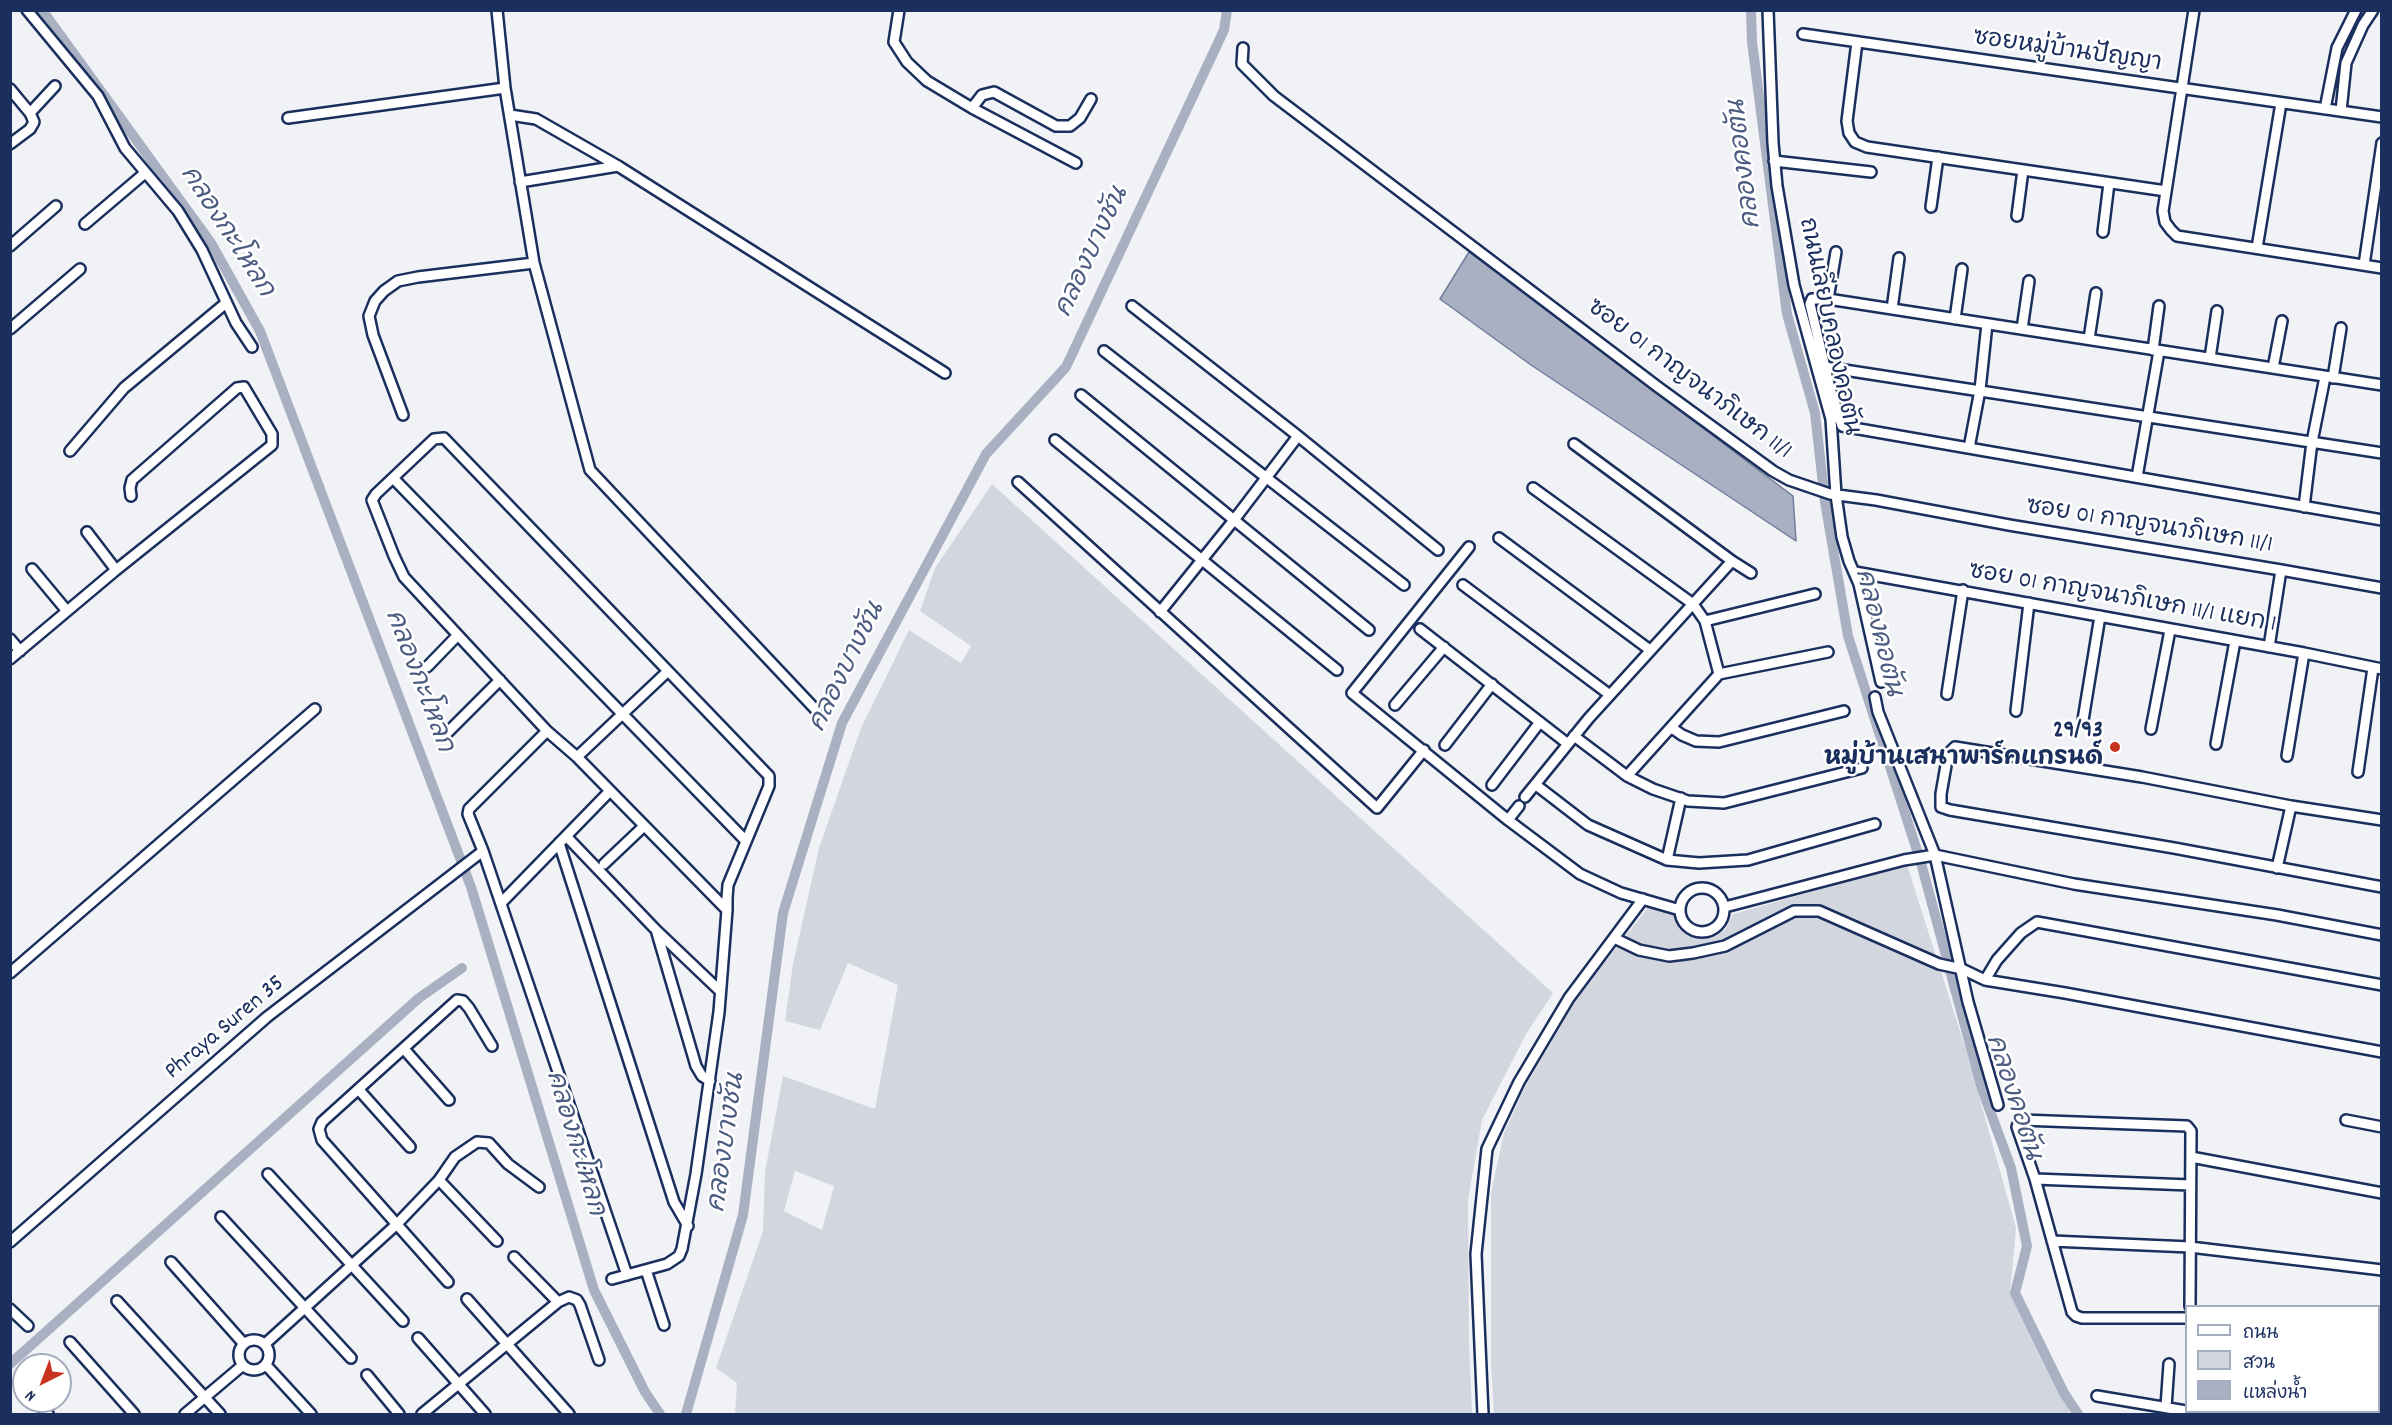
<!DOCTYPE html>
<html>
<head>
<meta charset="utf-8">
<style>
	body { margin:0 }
	#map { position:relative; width:2392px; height:1425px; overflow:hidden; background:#f1f2f5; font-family:Dekko,"Playpen Sans Thai",sans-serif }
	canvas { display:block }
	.frame { position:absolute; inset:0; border:12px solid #1b2f5e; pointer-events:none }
	.legend { position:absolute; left:2185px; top:1305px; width:195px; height:108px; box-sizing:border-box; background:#fff; border:2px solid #a4acbf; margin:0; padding:8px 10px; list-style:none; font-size:18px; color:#1b2f5e }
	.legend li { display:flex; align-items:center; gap:12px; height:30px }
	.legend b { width:30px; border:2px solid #a4acbf }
	.north { position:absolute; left:12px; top:1353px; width:60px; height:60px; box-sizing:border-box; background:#fff; border:2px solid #a4acbf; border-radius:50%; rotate:222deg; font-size:16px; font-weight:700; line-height:24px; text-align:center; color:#1b2f5e }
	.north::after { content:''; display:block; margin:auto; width:21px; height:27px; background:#c8321e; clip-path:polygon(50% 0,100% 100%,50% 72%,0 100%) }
</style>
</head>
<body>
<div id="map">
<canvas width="2392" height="1425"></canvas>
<div class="frame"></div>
<ul class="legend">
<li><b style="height:8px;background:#fff"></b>ถนน</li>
<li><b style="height:16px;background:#d2d6df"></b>สวน</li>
<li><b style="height:16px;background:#a8b0c2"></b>แหล่งน้ำ</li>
</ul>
<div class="north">N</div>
</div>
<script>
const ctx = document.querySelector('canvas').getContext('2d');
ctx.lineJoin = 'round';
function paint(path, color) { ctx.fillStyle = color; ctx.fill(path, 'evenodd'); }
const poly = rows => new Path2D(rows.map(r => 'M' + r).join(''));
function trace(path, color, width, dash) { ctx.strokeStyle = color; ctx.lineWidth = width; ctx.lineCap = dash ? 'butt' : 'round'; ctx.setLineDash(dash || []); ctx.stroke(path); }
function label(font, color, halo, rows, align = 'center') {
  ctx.font = font + ' Dekko,"Playpen Sans Thai",sans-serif'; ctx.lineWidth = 5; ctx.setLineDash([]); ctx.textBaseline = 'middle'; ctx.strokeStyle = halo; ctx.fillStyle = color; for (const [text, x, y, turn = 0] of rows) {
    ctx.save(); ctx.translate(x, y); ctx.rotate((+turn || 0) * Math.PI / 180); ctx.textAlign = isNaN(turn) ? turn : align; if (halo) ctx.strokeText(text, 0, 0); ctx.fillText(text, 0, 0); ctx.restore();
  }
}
const green = poly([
	[992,484,1553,993,1526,1034,1482,1120,1468,1200,1469,1344,1472,1414,735,1414,737,1383,716,1368,763,1231,765,1172,783,1076,875,1109,898,985,848,963,820,1030,785,1021,793,964,819,848,861,728,909,630,961,663,971,646,920,611,935,568],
	[795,1171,834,1186,822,1230,784,1211],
	[1907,865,1966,1050,2016,1228,2010,1294,2071,1414,1494,1414,1491,1364,1491,1193,1504,1133,1526,1085,1579,995,1651,904,1670,911,1682,930,1701,938,1714,937,1725,930,1733,914]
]);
const water = poly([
	[1469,252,1793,496,1796,541,1531,365,1440,299,1469,252]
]);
const canal = poly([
	[42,10,211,243,260,331,471,887,594,1290,645,1392,660,1414],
	[1751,10,1752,42,1787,314,1815,413,1825,502,1848,636,1921,863,1982,1089,2011,1168,2027,1246,2015,1293,2064,1393,2078,1414],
	[10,1364,419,998,462,968],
	[686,1414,743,1215,783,913,842,723,986,454,1066,367,1224,30,1227,10]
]);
const street = poly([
	[27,10,98,96,125,148,178,211,202,250,236,323,252,347],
	[497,10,505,88,534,263,590,470,816,710],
	[899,10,894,42,907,62,927,81,972,108,1076,163],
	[1768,10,1773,143,1777,186,1794,285,1831,419,1836,495,1842,537,1849,561,1859,584,1881,682],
	[2194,10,2163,211,2165,222,2171,230,2177,236,2382,268],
	[1803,34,2382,117],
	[1857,42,1847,121,1849,133,1855,142,1867,147,2166,191],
	[1243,48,1242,64,1274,96,1658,387,1773,471,1789,480,1830,494,1876,500,2009,525,2281,570,2382,588],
	[10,89,30,113,34,122,30,129,10,144],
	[972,108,982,95,994,92,1056,126,1070,126,1080,118,1091,99],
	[2325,109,2337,48,2356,10],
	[2341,111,2346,63,2363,25,2373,10],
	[30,113,55,86],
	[510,115,536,119,618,166,945,373],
	[288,118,505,88],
	[1774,161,1871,172],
	[520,182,618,166],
	[1931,207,1938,157],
	[2017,216,2023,170],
	[85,224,145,173],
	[2103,232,2109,183],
	[10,246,56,206],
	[2257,248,2281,103],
	[2364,265,2382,143],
	[1828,299,1836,252],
	[1132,306,1298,436,1438,550],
	[1892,309,1899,258],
	[1955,319,1962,269],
	[10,329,80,269],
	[2022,329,2029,281],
	[2089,339,2096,293],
	[2153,350,2159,306],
	[1104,351,1404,585],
	[2210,358,2217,311],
	[1825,367,2382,453],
	[2273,368,2282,321],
	[2333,378,2341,328],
	[2382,385,1828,299,1812,299,1810,304,1830,388,1842,426,2382,520],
	[1081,395,1369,630],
	[403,415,373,335,369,316,375,301,384,291,398,281,418,277,534,263],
	[1055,440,1337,670],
	[1969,448,1980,390,1987,324],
	[70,451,124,388,226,303],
	[2137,477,2159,351],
	[393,478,745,840],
	[1018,482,1377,808,1424,750],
	[1533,488,1693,604,1705,621,1719,674],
	[2304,507,2312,442,2325,377],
	[1499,538,1650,650],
	[1469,547,1352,693,1508,820,1580,874,1621,893,1680,910],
	[1732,561,1751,573],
	[32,569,67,611],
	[116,570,272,445,272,434,244,387,237,388,132,480,130,488,131,496],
	[1855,572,2304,653,2382,669],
	[1463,585,1610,695],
	[1160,612,1234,520,1298,436],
	[1705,621,1815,594],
	[1420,629,1568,744],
	[10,639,20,651],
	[2269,647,2281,570],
	[10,659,116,570,87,532],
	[427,667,457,636],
	[1947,694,1963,590],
	[1875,697,1878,712,1935,855,1968,1002,1998,1105],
	[1395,705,1444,647],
	[2016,711,2029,603],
	[2083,720,2100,616],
	[1672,728,1682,735,1696,741,1719,742,1844,711],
	[2151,729,2170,630],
	[444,736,500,680],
	[1574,736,1627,776,1653,789,1688,801,1724,803,1862,768],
	[2216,744,2235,641],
	[1445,745,1492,684],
	[2287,756,2304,653],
	[577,757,668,671],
	[2358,772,2373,668],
	[1627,776,1719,674,1828,652],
	[1492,785,1540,722],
	[1536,785,1588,825,1667,860,1699,863,1748,860,1875,824],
	[1525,797,1589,718,1732,561,1574,444],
	[1508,820,1519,806],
	[2382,820,2291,806,2142,777,1955,747,1948,754,1941,794,1941,807,1950,810,2174,848,2382,887],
	[566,836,657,931,720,991],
	[559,843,674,1202,688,1226],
	[483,851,468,814,469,809,547,731],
	[1667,860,1681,798],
	[604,864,643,827],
	[2277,868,2291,806],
	'1680 910a22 22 0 1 1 44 0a22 22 0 1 1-44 0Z',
	[501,903,609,792],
	[1725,907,1904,860,1935,855,2074,884,2277,915,2382,935],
	[657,933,696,1066,702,1076,710,1081],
	[1614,938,1639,950,1669,956,1693,953,1725,946,1794,911,1819,911,1939,964,1962,969,1985,980,2065,993,2382,1052],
	[10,973,315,709],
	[1985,980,1997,960,2021,933,2037,922,2382,985],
	[404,1049,449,1100],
	[359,1090,410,1147],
	[2346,1120,2382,1127],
	[2191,1157,2382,1193],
	[268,1174,403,1321],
	[2035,1179,2190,1185],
	[439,1180,497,1241],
	[221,1217,351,1358],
	[2052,1241,2190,1247,2382,1270],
	[10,1242,267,1017,483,851,627,1275],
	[514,1257,558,1302],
	[171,1262,244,1344],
	[646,1270,664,1325],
	[612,1279,667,1264,679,1256,682,1249,696,1174,719,1012,727,910,727,898,728,885,769,786,769,776,444,438,434,439,376,494,372,500,394,556,404,577,547,731,577,757,727,910],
	[448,1282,322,1140,319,1129,322,1122,457,1000,463,1001,469,1008,492,1046],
	[467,1299,569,1414],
	[117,1301,220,1414],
	[10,1309,28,1326],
	[2186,1318,2082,1318,2076,1316,2072,1312,2035,1179,2017,1127,2019,1122,2021,1120,2187,1126,2191,1131,2190,1306],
	[418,1338,485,1414],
	[2378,1340,2382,1341],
	'239 1355a15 15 0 1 1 30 0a15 15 0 1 1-30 0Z',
	[70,1342,134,1414],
	[265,1344,397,1224,439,1180,455,1157,477,1142,489,1143,508,1164,539,1187],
	[266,1365,311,1414],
	[367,1375,399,1414],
	[21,1385,24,1388],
	[2097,1396,2186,1411],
	[2378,1396,2382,1396],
	[36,1401,48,1414],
	[2166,1407,2169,1364],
	[2192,1412,2210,1414],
	[185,1414,243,1365],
	[422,1414,558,1302,569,1297,577,1300,580,1305,599,1360],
	[1483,1414,1476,1254,1487,1149,1519,1082,1569,998,1643,899]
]);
const markers = [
	[2115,747,6,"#c8321e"]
];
const streetNames = [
	["ซอยหมู่บ้านปัญญา",2067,53,8],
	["ถนนเลียบคลองคอตัน",1827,327,78],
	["ซอย 01 กาญจนาภิเษก 11/1",1688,381,37],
	["ซอย 01 กาญจนาภิเษก 11/1",2149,528,9],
	["ซอย 01 กาญจนาภิเษก 11/1 แยก 1",2122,600,10],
	["Phraya Suren 35",226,1029,-40]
];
const poiNames = [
	["29/93",2103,733],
	["หมู่บ้านเสนาพาร์คแกรนด์",2103,761]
];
const waterNames = [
	["คลองคอตัน",1747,164,-97],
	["คลองกะโหลก",225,233,57],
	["คลองบางชัน",1094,253,-65],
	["คลองคอตัน",1876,633,76],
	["คลองบางชัน",849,668,-64],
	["คลองกะโหลก",417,682,69],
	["คลองคอตัน",2011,1098,72],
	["คลองบางชัน",729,1143,-82],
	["คลองกะโหลก",573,1144,73]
];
paint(green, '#d2d6df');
paint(water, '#a8b0c2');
trace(water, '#707c9a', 1.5);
trace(canal, '#a8b0c2', 10);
trace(street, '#1b2f5e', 14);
trace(street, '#fff', 9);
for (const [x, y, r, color] of markers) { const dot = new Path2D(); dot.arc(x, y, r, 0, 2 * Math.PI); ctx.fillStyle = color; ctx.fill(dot); trace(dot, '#fff', 2); }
label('24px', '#1b2f5e', '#fff', streetNames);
label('bold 24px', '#1b2f5e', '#fff', poiNames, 'right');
label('italic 26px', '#4c5c81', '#fff', waterNames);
</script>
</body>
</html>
